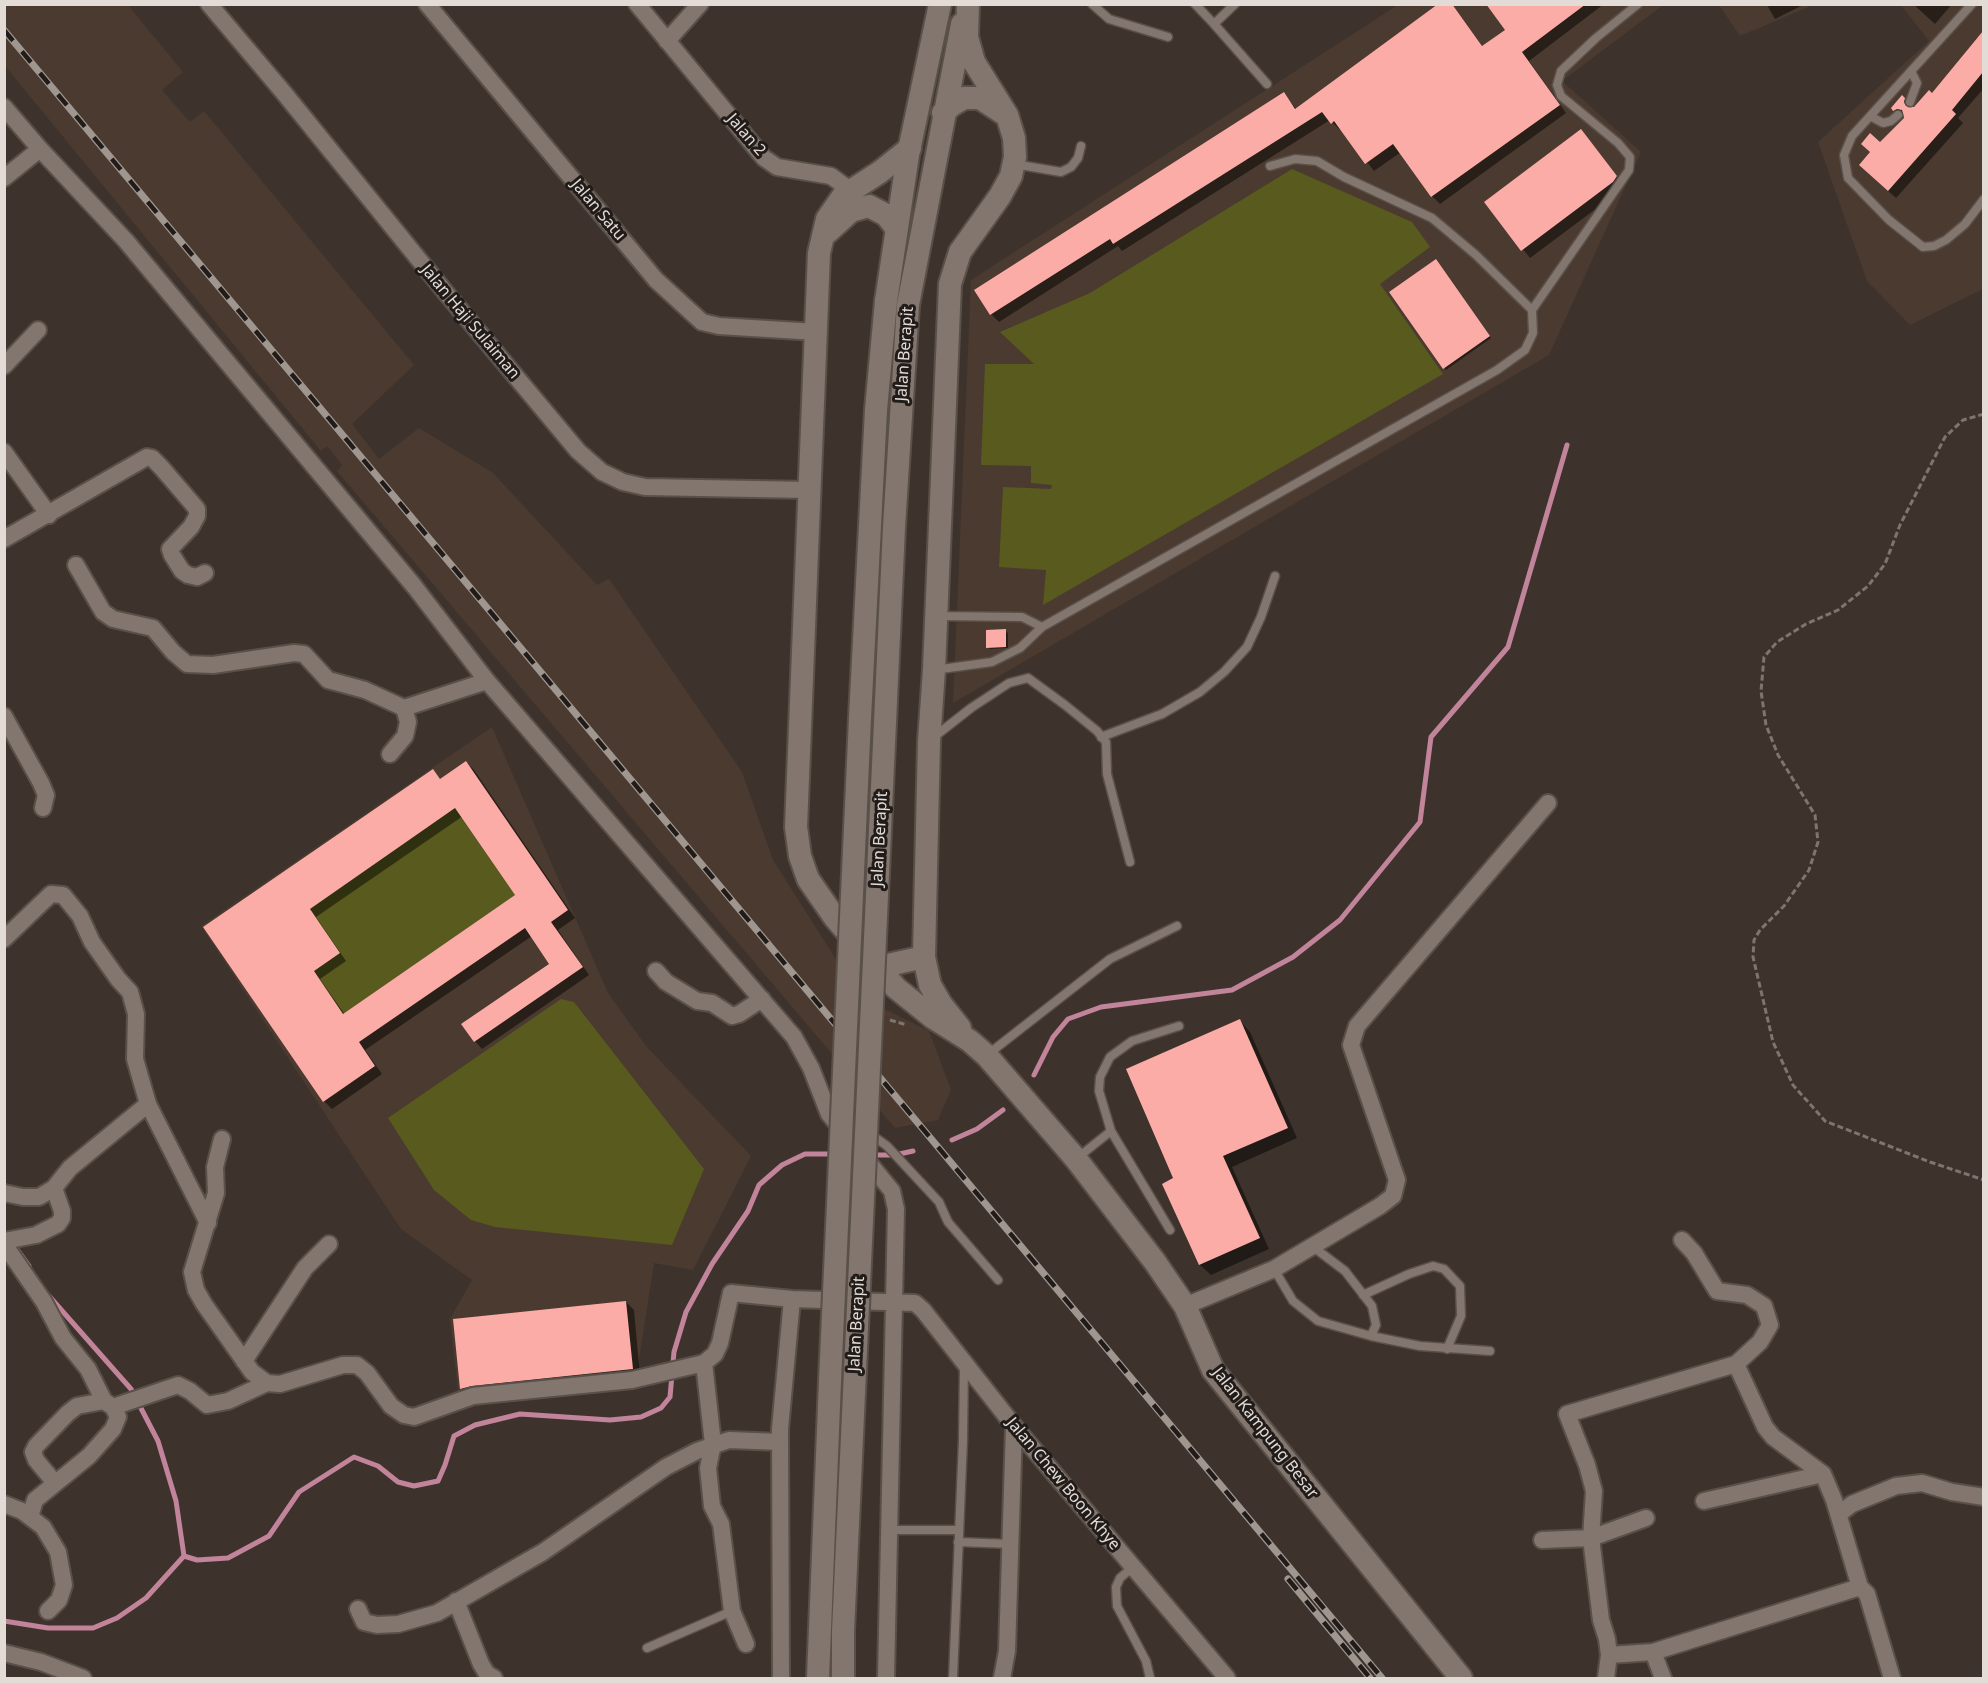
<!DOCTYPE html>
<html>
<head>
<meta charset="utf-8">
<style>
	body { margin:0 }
	#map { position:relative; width:1988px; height:1683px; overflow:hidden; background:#3e332c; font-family:"Noto Sans",sans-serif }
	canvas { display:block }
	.frame { position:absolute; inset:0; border:6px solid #e2dbd6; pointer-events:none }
</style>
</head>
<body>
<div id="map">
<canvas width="1988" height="1683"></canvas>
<div class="frame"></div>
</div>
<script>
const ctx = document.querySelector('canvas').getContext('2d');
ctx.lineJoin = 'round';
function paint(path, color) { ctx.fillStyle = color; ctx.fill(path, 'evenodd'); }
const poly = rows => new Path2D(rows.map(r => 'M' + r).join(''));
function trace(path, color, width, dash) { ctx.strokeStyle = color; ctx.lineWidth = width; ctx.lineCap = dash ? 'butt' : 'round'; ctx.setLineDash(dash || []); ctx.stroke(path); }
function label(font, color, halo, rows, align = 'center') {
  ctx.font = font + ' "Noto Sans",sans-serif'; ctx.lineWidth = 6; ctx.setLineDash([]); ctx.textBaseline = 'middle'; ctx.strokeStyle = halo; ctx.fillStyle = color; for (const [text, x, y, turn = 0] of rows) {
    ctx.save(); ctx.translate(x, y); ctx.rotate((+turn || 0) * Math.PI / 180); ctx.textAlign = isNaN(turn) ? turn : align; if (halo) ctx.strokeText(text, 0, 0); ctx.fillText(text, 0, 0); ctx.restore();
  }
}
const built = poly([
	[4,5,128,5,183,72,162,90,190,122,204,111,414,365,352,424,379,459,419,428,493,473,597,585,609,579,742,772,773,860,860,997,929,1031,951,1090,938,1120,895,1128,337,471,342,465,327,446,321,451,5,66],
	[1398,5,1663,5,1562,81,1641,152,1549,355,953,703,971,280],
	[1719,5,1813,5,1740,36],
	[1901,5,1983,5,1983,289,1910,325,1867,281,1818,142,1929,41],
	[492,727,608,993,646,1046,751,1156,693,1270,654,1263,637,1372,458,1391,450,1319,472,1280,401,1229,201,926]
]);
const green = poly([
	[1292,169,1412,222,1430,247,1380,284,1443,374,1043,605,1046,570,999,567,1003,487,1051,489,1052,485,1031,483,1031,466,981,465,985,364,1034,364,1000,332,1090,293],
	[455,808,515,895,343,1014,314,971,310,909],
	[561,999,574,1002,704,1169,672,1245,495,1227,471,1220,434,1190,388,1118]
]);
const shadow = poly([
	[1452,4,1483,47,1507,30,1488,4,1604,4,1529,61,1566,113,1440,204,1432,196,1401,152,1374,171,1342,129,1340,130,1330,120,1122,251,1118,246,999,322,991,314,1284,94,1297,110],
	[1805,4,1775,19,1767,5,1768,4],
	[1913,4,1952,4,1935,24],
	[1984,34,1984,88,1958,118,1963,123,1896,198,1868,173,1880,144,1908,115,1902,118,1893,108,1902,97,1912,109,1932,95],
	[1581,131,1624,185,1621,190,1530,258,1486,202],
	[1437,263,1491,338,1446,370,1391,292],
	[1005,631,1008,633,1008,648,990,649,988,647],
	[466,762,474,770,575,918,558,930,589,975,482,1049,475,1041,551,964,532,936,365,1050,382,1074,332,1109,324,1101,206,927,433,771,441,780],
	[463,816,517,895,345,1015,320,979,346,961,316,917],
	[1240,1021,1250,1032,1297,1138,1232,1167,1269,1249,1211,1275,1200,1265,1164,1184,1175,1179],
	[626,1302,634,1310,640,1376,470,1396,462,1389,455,1321]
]);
const stream = poly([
	[1034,1075,1053,1037,1068,1019,1101,1007,1232,990,1293,957,1340,920,1420,822,1431,737,1508,647,1567,445],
	[952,1140,977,1129,1003,1110],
	[870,1155,895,1155,913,1151],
	[16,1248,29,1266],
	[49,1296,131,1389,158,1441,176,1501,184,1556,197,1560,228,1558,269,1536,299,1492,354,1457,378,1466,398,1482,414,1486,438,1481,445,1465,454,1436,475,1425,520,1414,610,1420,641,1417,661,1408,670,1397,674,1352,686,1312,712,1264,748,1211,759,1185,782,1165,805,1154,834,1154],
	[4,1621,48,1628,93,1628,117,1618,146,1598,184,1556]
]);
const building = poly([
	[1438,4,1452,4,1482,46,1505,30,1486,4,1586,4,1522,52,1560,105,1431,197,1393,144,1365,164,1334,121,1331,124,1322,112,1113,244,1110,239,990,315,974,290,1284,92,1295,109],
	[1983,31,1983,72,1952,110,1956,114,1888,191,1859,165,1870,152,1861,144,1870,133,1880,142,1904,118,1902,110,1897,109,1893,111,1891,108,1902,95,1905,98,1904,102,1906,106,1914,107,1929,90,1932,93],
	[1581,129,1617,176,1613,182,1521,251,1484,202],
	[1436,259,1490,336,1443,369,1389,292],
	[1006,629,1006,647,986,648,986,630],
	[466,761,568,910,551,922,583,967,474,1042,461,1024,549,964,525,928,359,1042,375,1066,323,1102,203,927,433,769,440,779],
	[455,808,515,895,343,1014,314,971,340,953,310,909],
	[1240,1019,1288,1128,1223,1156,1260,1238,1199,1265,1162,1184,1173,1178,1126,1069],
	[626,1301,633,1369,472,1386,460,1389,453,1319]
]);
const path = poly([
	[1984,414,1963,420,1945,437,1900,525,1885,564,1868,586,1838,610,1806,624,1777,642,1764,657,1761,691,1766,725,1778,755,1815,815,1818,842,1809,870,1784,906,1760,930,1754,940,1753,957,1773,1042,1793,1085,1825,1121,1930,1162,1984,1180],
	[890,1020,907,1025]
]);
const lane = poly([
	[1092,4,1109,19,1168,37],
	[1195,4,1214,24],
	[1235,4,1214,24,1267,84],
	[1972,4,1852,136,1844,155,1848,178,1889,220,1923,247,1934,246,1946,240,1965,224,1984,199],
	[1910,102,1917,83,1911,71],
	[1870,116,1883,123,1891,121,1898,115],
	[1014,164,1061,172,1071,167,1078,158,1081,146],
	[1532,310,1629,170,1630,157,1618,143,1561,96,1557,85,1561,71,1596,38,1638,4],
	[936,616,1022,617,1042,627],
	[934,670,992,662,1020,648,1042,627,1497,370,1525,350,1533,333,1532,310,1476,255,1432,218,1344,177,1317,161,1295,159,1270,166],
	[934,737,971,708,1009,683,1028,678,1065,705,1097,731,1106,742,1107,774,1130,862],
	[1101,737,1162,714,1200,692,1224,672,1247,647,1261,617,1275,576],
	[987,1055,1110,959,1177,926],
	[1111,1131,1170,1230],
	[869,1133,887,1146,939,1202,948,1222,998,1280],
	[1076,1159,1111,1131,1099,1091,1100,1077,1110,1057,1132,1041,1179,1026],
	[1312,1246,1345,1271,1372,1306,1376,1325,1371,1336],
	[1274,1269,1293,1301,1318,1321,1371,1336,1420,1346,1490,1351],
	[1363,1295,1409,1274,1433,1266,1444,1269,1460,1286,1461,1316,1447,1349],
	[890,1530,959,1530],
	[958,1542,1011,1544],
	[1133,1567,1120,1578,1116,1587,1117,1606,1146,1661,1150,1678],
	[647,1648,732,1611],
	[953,1678,963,1440,964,1364]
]);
const street = poly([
	[209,4,284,93,446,293,578,451,602,472,623,482,645,487,809,490],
	[427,4,656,280,702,322,719,326,816,332],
	[637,4,764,158,777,167,831,176,850,190],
	[667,41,700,4],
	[4,107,40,149,126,241,414,586,487,681,794,1037,811,1068,829,1114,892,1191,896,1209,886,1678],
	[4,178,40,149],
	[4,366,38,330],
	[4,452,49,515],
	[4,539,147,457,152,458,161,467,197,509,197,516,191,527,170,549,172,555,182,571,188,575,197,577,205,573],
	[76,565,103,612,113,619,153,628,173,652,187,664,213,665,294,653,304,654,328,680,365,690,404,708,487,681],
	[4,716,41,783,46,795,43,808],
	[390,754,405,736,408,722,404,708],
	[4,939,51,894,63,895,80,916,92,942,118,979,130,992,136,1014,135,1059,148,1104,70,1168,54,1188,39,1197,23,1197,4,1193],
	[656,971,666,982,697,1001,712,1003,732,1016,739,1014,762,999],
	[148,1104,208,1223],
	[222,1139,215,1167,216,1193,192,1272,196,1290,204,1304,252,1372,267,1383],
	[1682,1240,1694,1253,1717,1291,1747,1295,1764,1306,1770,1325,1760,1342,1736,1364,1567,1414,1587,1465,1594,1491,1591,1538,1601,1620,1607,1639,1609,1655,1653,1652,1860,1587],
	[4,1241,36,1235,58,1224,62,1218,62,1211,54,1188],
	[4,1244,44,1302,63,1338,88,1369,104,1401],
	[1185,1306,1274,1269,1380,1206,1393,1196,1397,1180,1351,1045,1357,1026,1548,803],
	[244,1361,305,1268,329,1244],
	[704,1363,713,1444,708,1468,712,1506,721,1524,732,1611,746,1644],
	[1736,1364,1765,1427,1773,1437,1823,1474,1834,1500,1860,1587,1867,1594,1870,1604,1892,1678],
	[113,1407,178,1385,190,1391,207,1405,228,1401,267,1383,280,1384,343,1365,357,1365,367,1373,391,1406,404,1415,414,1417,473,1396,632,1380,704,1363,715,1354,720,1343,731,1293,792,1299,915,1303,923,1310,1014,1426,1227,1678],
	[1704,1501,1823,1474],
	[4,1504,22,1511,43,1527,58,1552,64,1585,59,1600,48,1611],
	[1839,1514,1852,1504,1896,1486,1922,1483,1952,1492,1984,1497],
	[30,1517,35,1500,89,1456,113,1429,118,1417,113,1407,104,1401,77,1406,68,1413,36,1446,33,1452,36,1460,55,1483],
	[1542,1540,1591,1538,1646,1518],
	[456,1601,481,1664,487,1674,494,1678],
	[358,1609,364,1622,377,1625,398,1624,437,1613,543,1552,666,1467,697,1451,729,1440,780,1442],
	[1653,1652,1663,1678],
	[4,1653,41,1662,83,1678],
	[781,1678,780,1429,792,1299],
	[1002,1678,1007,1651,1014,1426],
	[1606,1678,1609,1655]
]);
const secondary = poly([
	[943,113,952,105,964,98,980,98,1006,115],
	[910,148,880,172,843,196,827,219,819,253,796,827,800,856,808,879,835,918,896,988,932,1017,970,1041,987,1056,1076,1159,1155,1262,1185,1306,1213,1370,1461,1678],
	[828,232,851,211,869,206,886,215,897,229],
	[886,301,908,155,940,4],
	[908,305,962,24],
	[879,967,924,957],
	[960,1028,941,1004,930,985,924,957,929,741,934,670,950,284,960,252,1000,196,1011,176,1015,157,1014,138,1007,115,974,62,967,37,968,4]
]);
const rail = poly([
	[4,30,1382,1678],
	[1288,1579,1370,1678]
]);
const secondaryBridge = poly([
	[818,1678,830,1381,860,718,876,410,886,301],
	[843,1678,843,1631,894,527,908,305]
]);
const streetNames = [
	["Jalan 2",746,135,49],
	["Jalan Satu",598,210,50],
	["Jalan Haji Sulaiman",470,322,50],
	["Jalan Berapit",905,354,-86],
	["Jalan Berapit",880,839,-87],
	["Jalan Berapit",857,1324,-87],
	["Jalan Kampung Besar",1265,1433,52],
	["Jalan Chew Boon Khye",1063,1484,50]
];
paint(built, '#4b3a30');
paint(green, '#595a1e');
paint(shadow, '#0007');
trace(stream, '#c2849b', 5);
paint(building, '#fcaca6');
trace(lane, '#59504a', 11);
trace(street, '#59504a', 20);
trace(secondary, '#59504a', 26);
trace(path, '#7e756f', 3, [6, 3]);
trace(lane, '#83766e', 8);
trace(street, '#83766e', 16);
trace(secondary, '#83766e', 22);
trace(rail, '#9f9690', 7);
trace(rail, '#211c19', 4.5, [14]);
trace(secondaryBridge, '#59504a', 26, []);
trace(secondaryBridge, '#83766e', 22);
label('16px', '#e2dbd6', '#211c19', streetNames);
</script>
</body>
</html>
